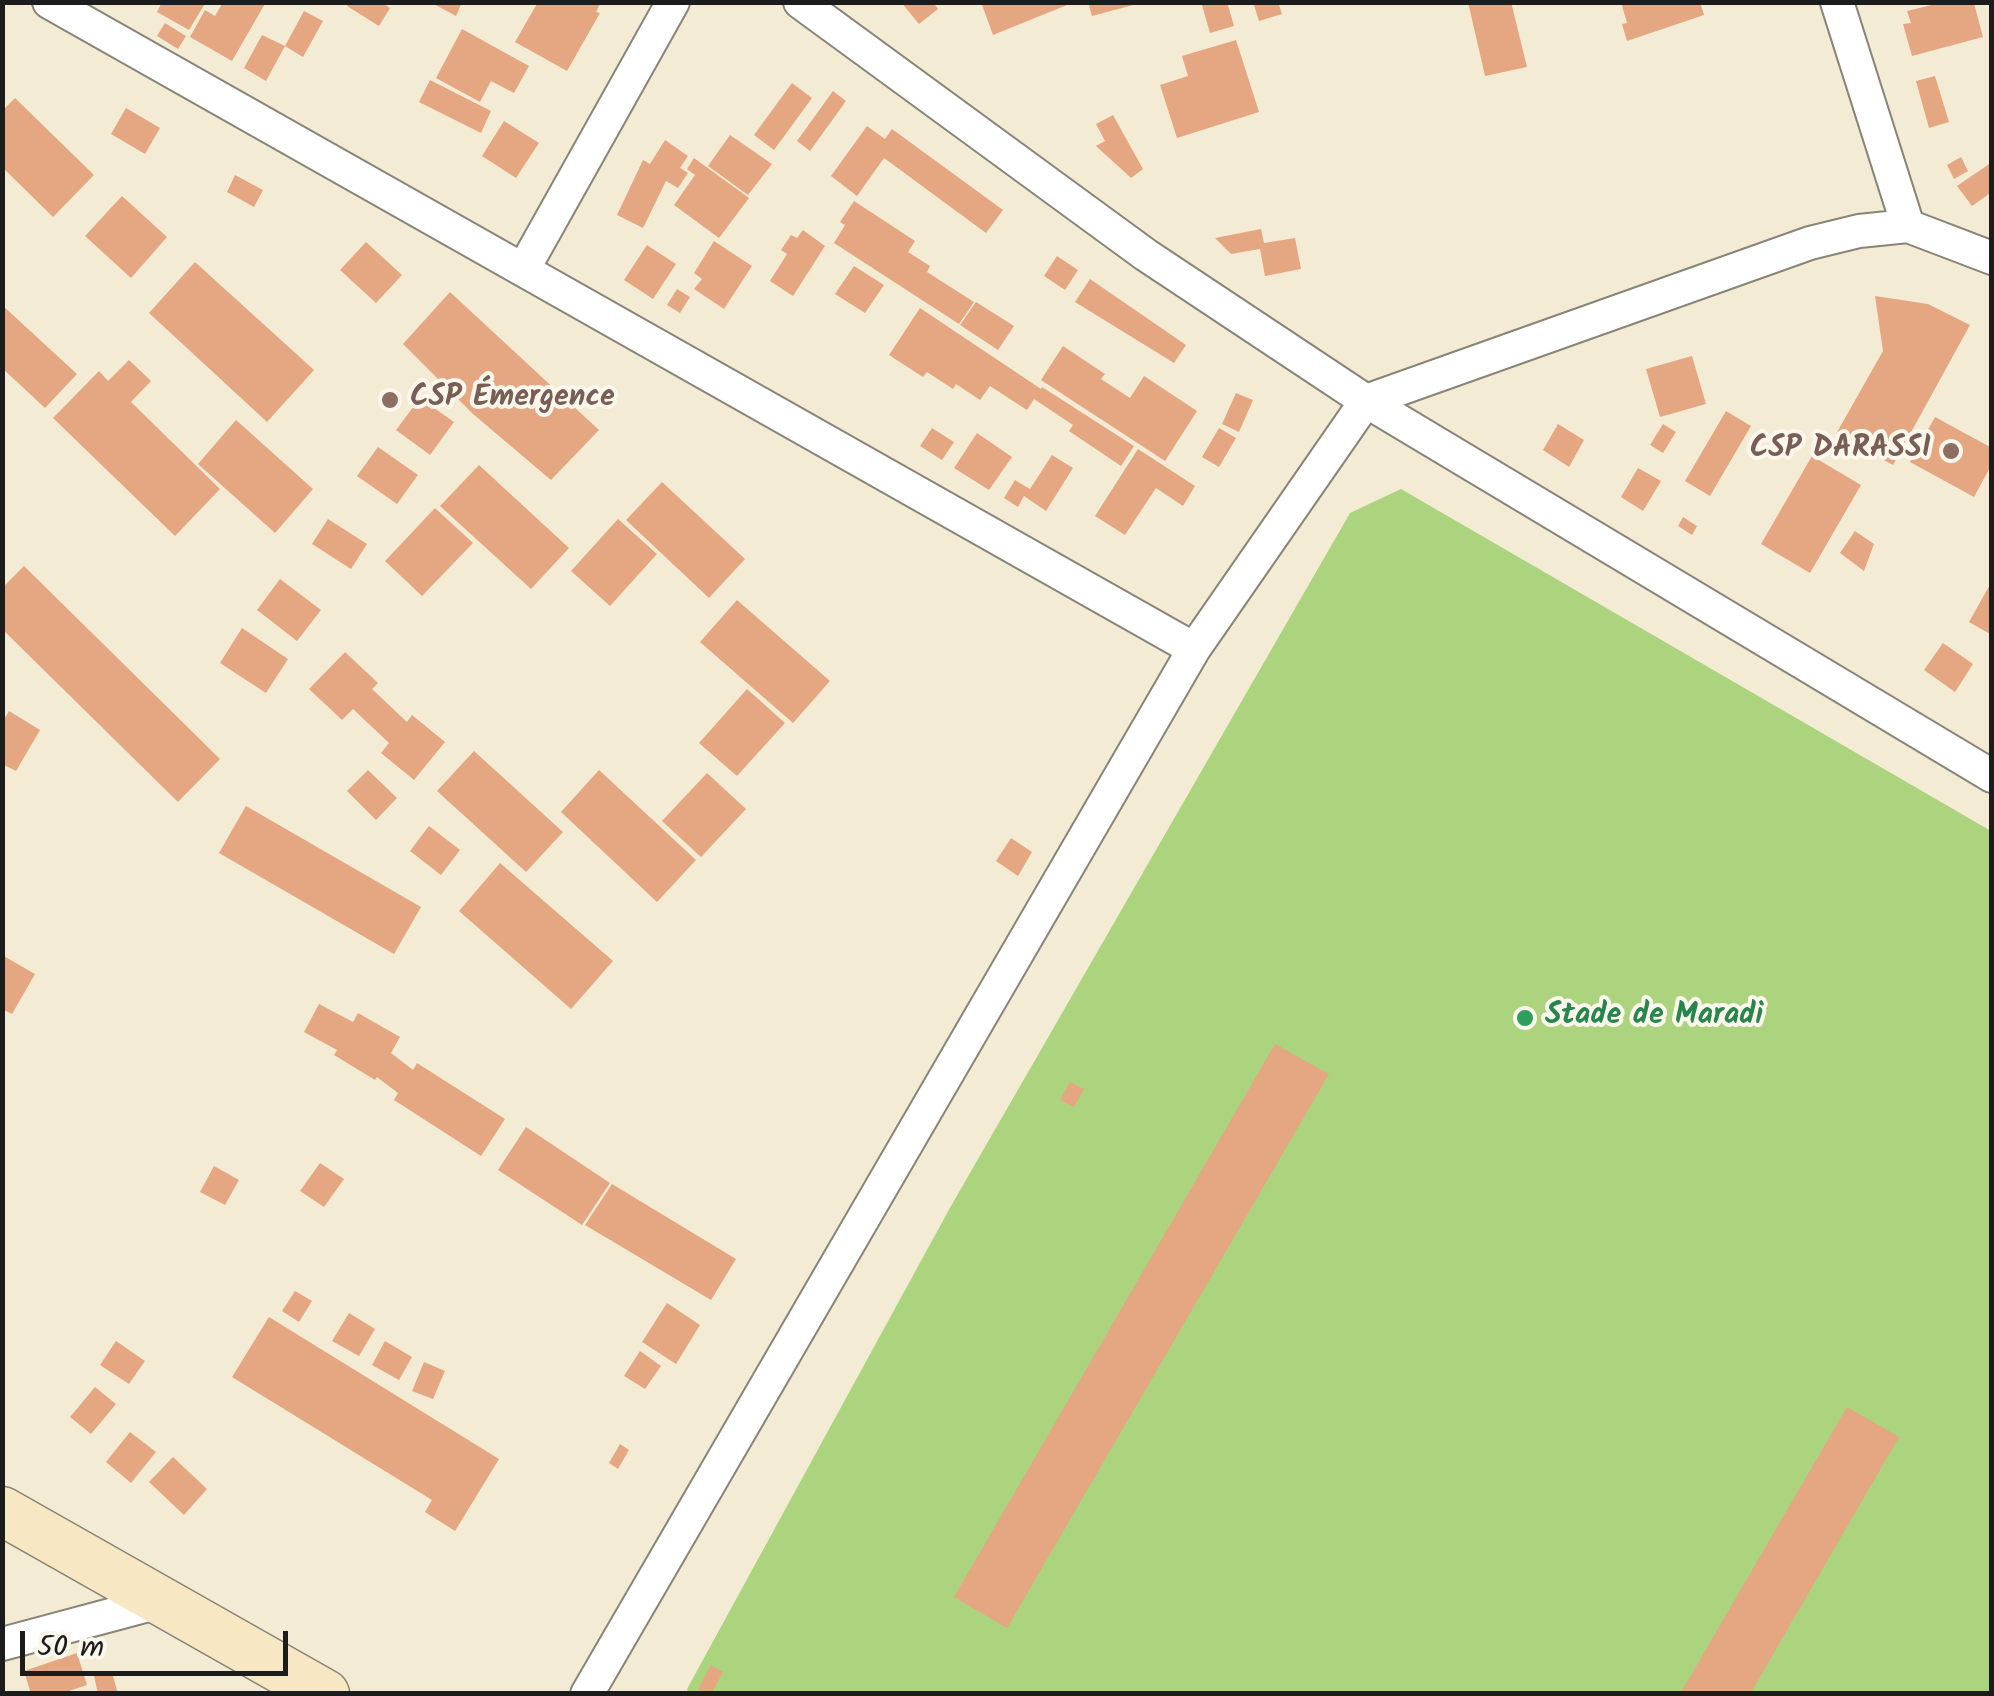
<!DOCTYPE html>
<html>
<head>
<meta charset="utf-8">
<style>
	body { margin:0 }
	#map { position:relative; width:1994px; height:1696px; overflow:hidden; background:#f4ebd5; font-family:Kalam,sans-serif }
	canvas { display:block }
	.frame { position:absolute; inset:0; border:5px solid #1c1c1c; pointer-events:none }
	.scale { position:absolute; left:20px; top:1631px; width:268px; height:45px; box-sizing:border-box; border:5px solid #1c1c1c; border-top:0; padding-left:12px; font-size:30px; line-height:35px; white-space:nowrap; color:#1c1c1c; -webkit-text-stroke:8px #fbf7ec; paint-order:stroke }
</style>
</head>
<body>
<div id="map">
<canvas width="1994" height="1696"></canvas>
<div class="frame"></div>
<div class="scale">50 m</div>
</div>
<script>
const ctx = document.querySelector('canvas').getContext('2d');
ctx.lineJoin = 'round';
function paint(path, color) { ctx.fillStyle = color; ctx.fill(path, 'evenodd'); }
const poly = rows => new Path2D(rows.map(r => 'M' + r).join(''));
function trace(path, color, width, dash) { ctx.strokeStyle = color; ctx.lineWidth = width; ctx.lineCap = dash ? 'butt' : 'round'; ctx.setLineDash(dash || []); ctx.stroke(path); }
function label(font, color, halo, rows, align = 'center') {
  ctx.font = font + ' Kalam,sans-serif'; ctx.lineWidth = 8; ctx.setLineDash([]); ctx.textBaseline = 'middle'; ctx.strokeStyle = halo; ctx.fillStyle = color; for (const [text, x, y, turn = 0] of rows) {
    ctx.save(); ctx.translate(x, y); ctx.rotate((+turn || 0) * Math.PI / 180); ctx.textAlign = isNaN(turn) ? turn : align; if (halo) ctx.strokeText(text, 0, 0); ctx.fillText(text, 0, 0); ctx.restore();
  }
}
const green = poly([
	[1401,489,1991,831,1991,1693,689,1694,687,1689,951,1206,1350,513]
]);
const building = poly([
	[162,2,206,2,189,30,157,12],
	[223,2,266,2,232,61,190,37,205,10,215,16],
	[349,2,381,2,390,8,379,26,347,6],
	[430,2,462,2,456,16],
	[538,2,601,2,596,12,600,13,567,71,515,42],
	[901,2,933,2,938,9,919,24],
	[981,2,1072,2,1072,3,993,35],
	[1088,2,1137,2,1137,4,1092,16],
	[1201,2,1227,2,1234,26,1210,33],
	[1253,2,1278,2,1282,14,1259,21],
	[1468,2,1511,2,1527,67,1485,76],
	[1621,2,1700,2,1704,15,1627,41,1622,24,1627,23],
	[1940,3,1974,3,1983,37,1912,56,1903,24,1911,23,1907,11],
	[304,11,323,21,303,57,285,46],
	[165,23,186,36,178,49,157,36],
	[462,29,529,66,514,93,491,81,480,102,436,78],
	[262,35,285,46,266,81,244,68],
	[1236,40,1259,112,1177,138,1160,85,1188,76,1182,56],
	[1935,76,1949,122,1929,128,1916,81],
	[430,80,491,111,481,133,419,102],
	[792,83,812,98,774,150,754,135],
	[833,91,846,101,810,151,797,141],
	[15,98,94,175,53,217,2,167,2,111],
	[126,108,160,128,145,154,111,134],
	[1113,115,1143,169,1131,178,1096,146,1105,141,1096,124],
	[504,121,539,143,516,178,482,156],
	[867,126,885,139,892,129,1003,210,986,233,884,158,857,196,831,176],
	[730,135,772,164,748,195,708,166],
	[665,140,688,156,680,168,688,173,678,188,666,181,643,228,617,215,643,160,650,164],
	[1961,157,1968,171,1954,179,1947,165],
	[694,158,749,198,719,238,674,205,695,175,687,169],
	[1992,162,1992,192,1972,206,1957,186],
	[235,175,263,190,254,207,227,192],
	[122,196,167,237,131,278,85,236],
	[854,201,915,241,908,252,930,266,927,272,974,302,959,324,834,243,845,225,840,222],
	[1261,229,1264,243,1295,238,1301,269,1265,276,1260,249,1231,254,1215,238],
	[803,230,825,246,793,296,770,281,787,254,781,250,791,235,797,238],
	[714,241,752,266,724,309,694,289,702,279,694,273],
	[366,242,402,275,376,303,340,270],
	[647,245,676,264,653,299,624,280],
	[1057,256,1078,270,1065,290,1044,276],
	[195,262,314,370,267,422,149,313],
	[854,266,884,285,865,313,835,294],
	[1090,279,1186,345,1174,363,1075,302],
	[677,289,690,297,680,313,667,305],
	[450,292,599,430,551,480,473,414,403,344],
	[1875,296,1928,304,1970,325,1893,465,1836,434,1883,351],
	[976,302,1014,326,998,350,960,325],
	[2,305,77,374,45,408,2,368],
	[920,308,1041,389,1042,387,1134,446,1121,466,1069,431,1073,425,1034,399,1027,410,990,386,980,400,956,384,953,389,927,372,923,377,889,355],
	[1063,346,1105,374,1101,379,1130,398,1144,376,1197,411,1165,461,1041,380],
	[1692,356,1706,404,1660,417,1646,369],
	[129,360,151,381,131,402,220,489,175,536,53,418,99,371,108,381],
	[1236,393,1253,400,1239,432,1222,424],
	[420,398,454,422,430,455,396,430],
	[1726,411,1751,426,1710,496,1685,481],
	[1935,417,1992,448,1992,464,1974,497,1910,462],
	[236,420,313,489,275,533,198,464],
	[1558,424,1584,440,1569,467,1543,450],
	[1663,424,1676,432,1663,453,1650,445],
	[932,428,954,442,942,460,920,446],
	[1219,428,1236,438,1219,467,1202,457],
	[977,433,1012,457,989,490,954,468],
	[378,447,418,475,397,504,357,476],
	[1138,449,1195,486,1183,506,1156,488,1125,535,1095,516],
	[1052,455,1073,468,1046,511,1024,496,1018,507,1004,498,1015,480,1030,489],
	[1812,456,1861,485,1810,573,1761,544],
	[479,465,569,548,531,589,440,506],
	[1638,468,1661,481,1643,511,1621,497],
	[662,482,745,559,709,598,626,520],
	[435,508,473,543,422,596,385,561],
	[1683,517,1697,526,1692,535,1678,526],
	[328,519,367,544,351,569,312,544],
	[618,519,657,554,610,606,571,571],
	[1855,531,1874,544,1864,571,1840,553],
	[24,566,220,759,178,802,2,629,2,588],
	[280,579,321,610,297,641,257,610],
	[1992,581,1992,635,1969,622],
	[737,600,830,681,793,723,700,642],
	[242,628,288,659,266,693,220,663],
	[1943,643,1973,664,1955,692,1924,670],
	[345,652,378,683,372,689,407,722,412,715,445,742,414,780,381,753,389,743,353,709,342,720,309,689],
	[747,689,785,723,737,776,699,743],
	[9,711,40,730,16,771,2,764,2,723],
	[474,751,563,832,526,872,437,791],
	[368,770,397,798,376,820,347,791],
	[599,770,696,860,657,902,561,812],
	[707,773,746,809,701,857,662,821],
	[246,806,421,907,394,954,219,853],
	[429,826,460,850,441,875,410,851],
	[1011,838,1032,852,1018,876,996,861],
	[500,863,613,961,571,1009,459,911],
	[2,955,35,974,12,1014,2,1009],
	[319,1004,353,1022,358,1013,400,1037,391,1053,413,1070,417,1063,505,1119,481,1156,394,1100,398,1093,377,1077,375,1080,334,1055,337,1050,304,1032],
	[1275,1044,1329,1074,1007,1628,954,1597],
	[1070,1082,1084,1089,1074,1107,1060,1100],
	[526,1127,610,1183,582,1225,498,1170],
	[320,1163,344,1179,324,1207,300,1191],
	[214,1166,239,1180,225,1205,200,1192],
	[612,1184,736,1259,711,1300,585,1225],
	[295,1291,312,1301,299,1322,282,1311],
	[667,1303,700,1325,676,1364,642,1342],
	[349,1313,375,1329,359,1356,332,1341],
	[269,1317,499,1459,455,1531,425,1512,432,1500,232,1377],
	[116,1341,145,1361,129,1384,100,1365],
	[385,1341,412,1357,399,1380,372,1365],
	[640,1351,661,1366,645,1389,624,1376],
	[424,1362,445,1371,433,1399,412,1391],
	[95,1387,116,1404,91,1434,70,1417],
	[1847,1407,1899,1437,1750,1694,1680,1694],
	[130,1432,156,1452,131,1483,106,1462],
	[620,1444,629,1450,618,1469,609,1463],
	[173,1457,207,1489,184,1515,149,1482],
	[77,1653,87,1685,60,1694,31,1694,24,1671],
	[711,1665,723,1672,711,1694,706,1694,698,1689],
	[112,1672,118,1694,98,1694,94,1676]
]);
const street = poly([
	[49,2,1194,649],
	[800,2,1146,255,1366,401,1992,776],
	[1837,2,1908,226],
	[523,270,673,2],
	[2,1644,163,1601],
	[587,1694,1194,649,1366,401,1810,243,1859,231,1908,226,1992,258]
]);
const secondary = poly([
	[2,1511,325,1694]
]);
const markers = [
	[390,400,10,"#8d6e63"],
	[1951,451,10,"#8d6e63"],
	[1525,1018,10,"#2e9e5b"]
];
const educationNames = [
	["CSP Émergence",410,400],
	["CSP DARASSI",1931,451,"right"]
];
const leisureNames = [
	["Stade de Maradi",1545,1018]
];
paint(green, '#acd37d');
paint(building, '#e4a781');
trace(street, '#888478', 36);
trace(secondary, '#888478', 51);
trace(street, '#fff', 32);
trace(secondary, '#f7e8c3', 48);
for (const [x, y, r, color] of markers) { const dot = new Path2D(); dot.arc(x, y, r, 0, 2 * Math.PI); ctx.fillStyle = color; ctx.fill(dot); trace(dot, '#fbf7ec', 4); }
label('bold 30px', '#785e54', '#fbf7ec', educationNames, 'left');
label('bold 30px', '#27864d', '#fbf7ec', leisureNames, 'left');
</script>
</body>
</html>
